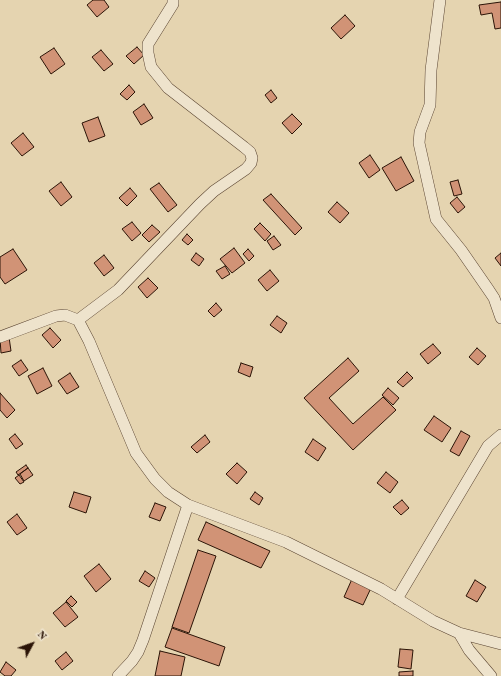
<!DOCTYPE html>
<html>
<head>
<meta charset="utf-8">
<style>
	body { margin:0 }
	#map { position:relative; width:501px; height:676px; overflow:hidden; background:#e5d4b0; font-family:"Old Standard TT",serif }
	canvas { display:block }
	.north { position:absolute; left:12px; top:624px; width:40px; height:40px; -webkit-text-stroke:3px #eee3cc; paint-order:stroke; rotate:49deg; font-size:11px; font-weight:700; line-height:16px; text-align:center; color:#2b1407 }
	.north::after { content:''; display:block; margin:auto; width:14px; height:18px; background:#2b1407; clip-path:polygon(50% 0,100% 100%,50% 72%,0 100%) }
</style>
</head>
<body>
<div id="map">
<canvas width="501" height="676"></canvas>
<div class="north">N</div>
</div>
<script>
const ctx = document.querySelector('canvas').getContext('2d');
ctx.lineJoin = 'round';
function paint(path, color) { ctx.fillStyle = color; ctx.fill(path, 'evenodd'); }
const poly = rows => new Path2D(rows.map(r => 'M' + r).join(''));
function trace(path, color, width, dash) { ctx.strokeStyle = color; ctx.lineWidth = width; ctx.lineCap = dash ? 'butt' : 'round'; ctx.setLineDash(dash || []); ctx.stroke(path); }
const building = poly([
	[93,0,104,0,109,7,97,17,87,5,93,0],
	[501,2,501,28,495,29,492,13,481,15,479,5,501,2],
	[345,15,355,26,341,39,331,28,345,15],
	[137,47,144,55,134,64,126,56,137,47],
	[54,48,65,64,51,74,40,57,54,48],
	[101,50,113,64,104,71,92,57,101,50],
	[129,85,135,92,127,100,120,94,129,85],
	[271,90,277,98,271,103,265,95,271,90],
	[144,104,153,118,141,125,133,112,144,104],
	[292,114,302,124,292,134,282,123,292,114],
	[98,117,105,136,89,142,82,123,98,117],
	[23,133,34,147,22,156,11,143,23,133],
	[370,155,380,170,369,178,359,163,370,155],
	[401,157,414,181,396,191,382,168,401,157],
	[458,180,462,194,454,196,450,182,458,180],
	[61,182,72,197,61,206,49,191,61,182],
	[159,183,177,205,168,212,150,189,159,183],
	[130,188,137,196,127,206,119,198,130,188],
	[271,194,302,228,295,235,263,200,271,194],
	[457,197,465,207,458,213,450,203,457,197],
	[337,202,349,213,340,223,328,212,337,202],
	[132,222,141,233,132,241,122,229,132,222],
	[260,223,271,234,265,241,254,229,260,223],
	[152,225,160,232,149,242,142,235,152,225],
	[187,234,193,240,188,245,182,240,187,234],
	[274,236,281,245,273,250,267,241,274,236],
	[234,248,245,263,232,273,220,259,234,248],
	[13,249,27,270,5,284,0,277,0,257,13,249],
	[248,249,254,256,249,261,243,254,248,249],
	[196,253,204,259,199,266,191,260,196,253],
	[501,253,501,266,495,258,501,253],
	[104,255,114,268,104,276,94,263,104,255],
	[225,266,230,274,222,279,216,271,225,266],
	[270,270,279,281,267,291,258,280,270,270],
	[148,278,158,288,147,298,138,287,148,278],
	[216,303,222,310,214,317,208,311,216,303],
	[277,316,287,323,281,333,270,325,277,316],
	[50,328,61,340,53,348,42,335,50,328],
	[9,337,11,351,1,353,0,339,9,337],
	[433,344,441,353,428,364,420,354,433,344],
	[477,348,486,356,478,365,469,357,477,348],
	[348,358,359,371,329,398,353,424,383,397,396,410,353,450,304,398,348,358],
	[21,360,28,370,19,376,12,366,21,360],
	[241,363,253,367,250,377,238,372,241,363],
	[43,368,52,386,37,394,28,376,43,368],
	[407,372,413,378,403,387,397,382,407,372],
	[70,373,79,387,67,394,58,381,70,373],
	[388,388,399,398,393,405,382,395,388,388],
	[0,393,15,410,7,418,0,410,0,393],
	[434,416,451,428,442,442,424,430,434,416],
	[461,431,470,436,459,456,450,451,461,431],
	[15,434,23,444,16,449,9,439,15,434],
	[205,435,210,442,197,453,191,447,205,435],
	[313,439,326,448,318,461,305,452,313,439],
	[237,463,247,472,237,484,226,474,237,463],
	[26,465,28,468,18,475,16,472,26,465],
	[28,468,33,475,24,481,20,474,28,468],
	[386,472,398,482,390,493,377,483,386,472],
	[19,475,24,482,20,484,15,478,19,475],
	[74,492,91,497,86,513,69,507,74,492],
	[255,492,263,498,259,505,250,499,255,492],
	[402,500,409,508,401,515,393,507,402,500],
	[155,503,166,507,160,521,149,517,155,503],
	[17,514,27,528,17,535,7,522,17,514],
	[206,522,270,551,261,568,198,540,206,522],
	[198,550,216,556,189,633,172,627,198,550],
	[99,564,111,579,96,592,84,576,99,564],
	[145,571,155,578,149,587,139,581,145,571],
	[352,579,371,588,363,605,344,597,352,579],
	[475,580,486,587,477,602,466,596,475,580],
	[71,596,77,602,72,607,66,601,71,596],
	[66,602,78,617,65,627,53,613,66,602],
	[172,628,225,647,219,666,165,647,172,628],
	[400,649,413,650,411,669,398,667,400,649],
	[160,651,185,657,181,676,155,676,160,651],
	[66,652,73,661,62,670,55,661,66,652],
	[6,662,16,670,11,676,5,676,0,672,6,662],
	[413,671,413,676,399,676,399,672,413,671]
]);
const street = poly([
	[440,0,431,70,430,105,420,132,419,143,436,219,461,250,488,289,494,298,501,318],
	[78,320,118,290,200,204,214,191,246,169,251,163,252,158,250,152,244,147,168,88,151,67,148,53,148,44,173,4,173,0],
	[0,337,56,316,65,315,78,320,89,341,136,453,155,479,168,492,188,505,286,542,381,589,433,621,459,633,501,644],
	[397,599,488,446,501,435],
	[459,633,469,650,491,676],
	[118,676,132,661,138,652,143,640,188,505]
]);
paint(building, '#d19376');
trace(building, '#2b1407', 1);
trace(street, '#5a4431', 12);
trace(street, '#eee3cc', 11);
</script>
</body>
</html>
